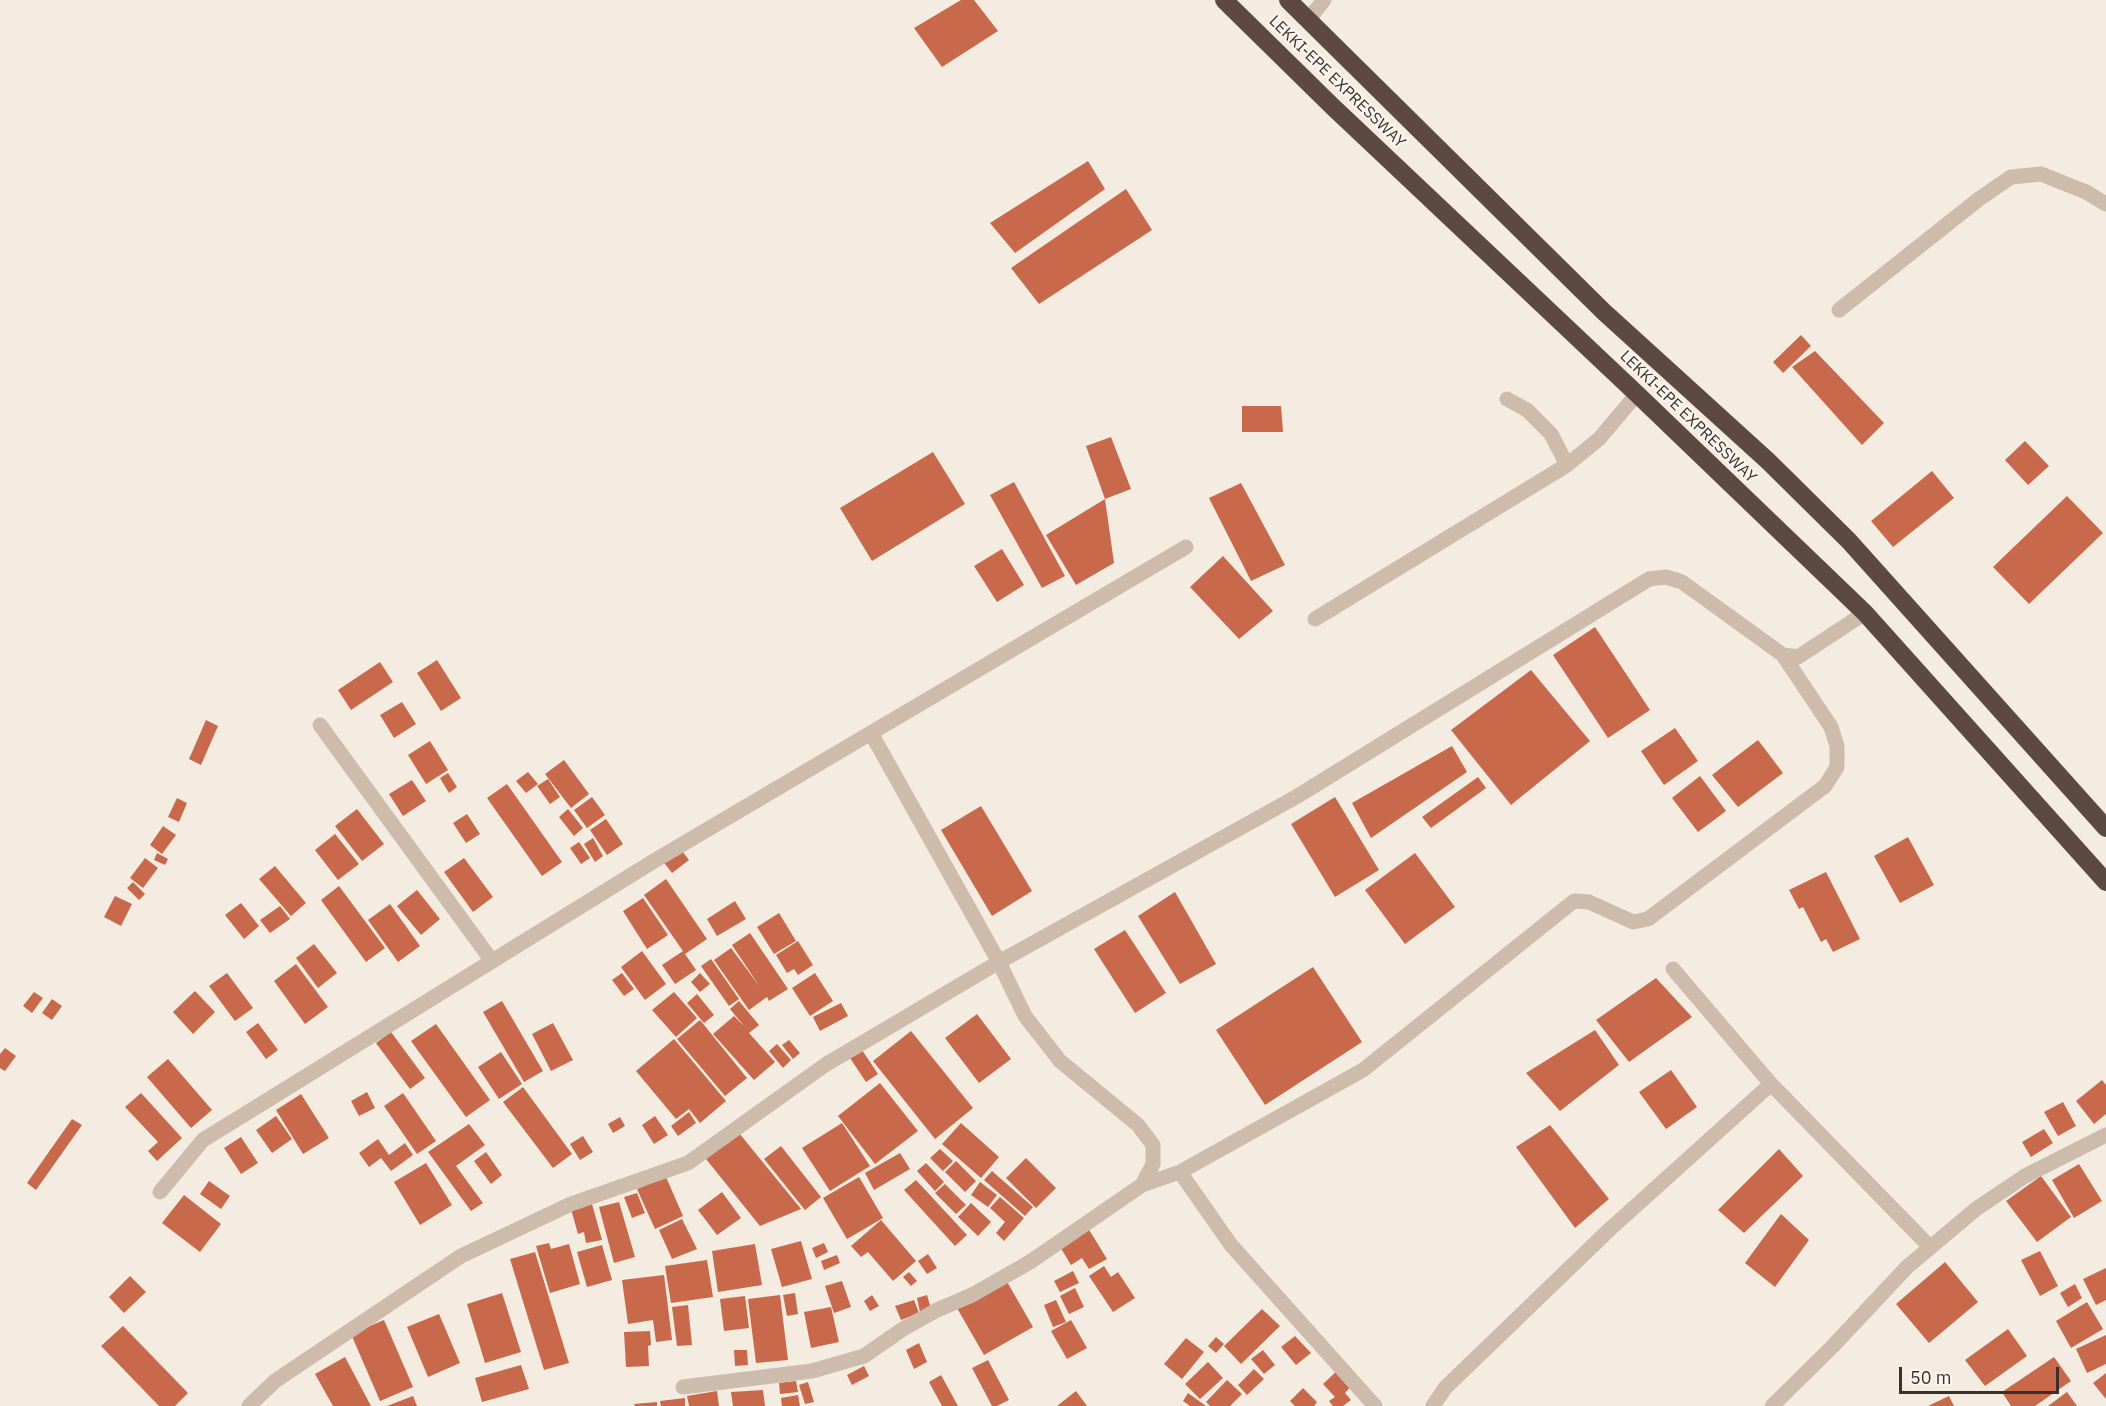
<!DOCTYPE html>
<html>
<head>
<meta charset="utf-8">
<style>
	body { margin:0 }
	#map { position:relative; width:2106px; height:1406px; overflow:hidden; background:#f4ebe1; font-family:"IBM Plex Sans",sans-serif }
	canvas { display:block }
	.scale { position:absolute; left:1899px; top:1367px; width:160px; height:27px; box-sizing:border-box; border:3px solid #3b302b; border-top:0; padding-left:8px; font-size:18px; line-height:21px; white-space:nowrap; color:#3b302b; -webkit-text-stroke:4px #fbf5ee; paint-order:stroke }
</style>
</head>
<body>
<div id="map">
<canvas width="2106" height="1406"></canvas>
<div class="scale">50 m</div>
</div>
<script>
const ctx = document.querySelector('canvas').getContext('2d');
ctx.lineJoin = 'round';
function paint(path, color) { ctx.fillStyle = color; ctx.fill(path, 'evenodd'); }
const poly = rows => new Path2D(rows.map(r => 'M' + r).join(''));
function trace(path, color, width, dash) { ctx.strokeStyle = color; ctx.lineWidth = width; ctx.lineCap = dash ? 'butt' : 'round'; ctx.setLineDash(dash || []); ctx.stroke(path); }
function label(font, color, halo, rows, align = 'center') {
  ctx.font = font + ' "IBM Plex Sans",sans-serif'; ctx.lineWidth = 4.5; ctx.setLineDash([]); ctx.textBaseline = 'middle'; ctx.strokeStyle = halo; ctx.fillStyle = color; for (const [text, x, y, turn = 0] of rows) {
    ctx.save(); ctx.translate(x, y); ctx.rotate((+turn || 0) * Math.PI / 180); ctx.textAlign = isNaN(turn) ? turn : align; if (halo) ctx.strokeText(text, 0, 0); ctx.fillText(text, 0, 0); ctx.restore();
  }
}
const building = poly([
	[961,0,974,0,998,31,942,67,914,28],
	[1088,161,1105,189,1015,253,990,223],
	[1126,189,1152,230,1039,304,1011,268],
	[1801,335,1811,346,1783,373,1773,362],
	[1815,351,1884,423,1862,445,1792,367],
	[1242,406,1281,406,1283,432,1242,432],
	[1111,437,1131,489,1105,499,1114,563,1076,585,1046,535,1105,499,1086,446],
	[2025,441,2049,466,2028,485,2005,460],
	[933,452,965,504,872,561,840,508],
	[1932,471,1954,498,1893,547,1871,521],
	[1014,482,1065,576,1042,588,990,495],
	[1241,483,1285,565,1251,581,1209,498],
	[2067,496,2103,533,2029,604,1993,567],
	[1002,549,1024,585,997,602,974,566],
	[1223,556,1273,611,1239,639,1190,587],
	[1595,627,1650,710,1608,738,1553,655],
	[437,660,461,698,441,711,417,673],
	[380,662,393,682,351,710,338,690],
	[1531,670,1590,741,1511,805,1451,730],
	[402,702,416,724,394,738,380,715],
	[206,720,218,726,201,765,189,759],
	[1675,728,1698,761,1664,785,1641,751],
	[1758,740,1783,773,1738,807,1712,775],
	[430,741,448,770,426,784,408,755],
	[1452,746,1467,772,1371,838,1352,803],
	[564,760,589,794,571,808,545,774],
	[528,772,538,784,526,793,516,781],
	[448,773,457,787,449,793,440,778],
	[1700,776,1726,811,1698,832,1672,798],
	[1478,777,1486,788,1431,828,1422,817],
	[548,779,560,797,550,804,537,786],
	[412,780,426,801,403,816,389,794],
	[507,784,562,862,542,876,487,798],
	[592,797,605,815,587,828,574,810],
	[1335,797,1379,870,1335,897,1291,824],
	[177,798,187,803,179,822,168,817],
	[981,806,1032,891,992,916,941,830],
	[357,809,384,844,362,861,335,826],
	[568,809,583,828,574,836,559,817],
	[467,814,480,834,466,843,453,823],
	[606,819,623,844,607,855,590,830],
	[163,826,176,835,162,854,150,845],
	[335,834,359,864,338,880,315,850],
	[1908,837,1934,885,1900,903,1874,856],
	[593,838,603,856,595,862,584,844],
	[579,842,590,858,581,864,570,848],
	[679,847,689,860,672,873,662,860],
	[157,853,168,859,165,865,154,860],
	[1415,853,1455,907,1405,944,1365,890],
	[145,858,158,868,143,888,130,878],
	[464,858,493,897,473,912,444,872],
	[275,866,306,903,291,916,259,879],
	[1826,872,1860,939,1833,952,1826,939,1821,942,1803,907,1799,909,1789,890],
	[666,879,707,939,685,954,696,970,675,984,662,965,683,951,644,895],
	[133,882,145,894,139,900,127,888],
	[339,886,385,948,366,962,321,900],
	[417,890,440,919,421,935,397,906],
	[1175,892,1216,964,1180,984,1138,916],
	[115,896,132,904,121,926,104,917],
	[643,898,668,935,647,949,623,911],
	[735,901,746,919,717,936,707,919],
	[241,903,259,926,244,939,225,915],
	[390,904,420,946,398,962,368,920],
	[280,906,290,919,270,933,260,920],
	[779,913,796,941,774,954,757,927],
	[1125,930,1166,993,1135,1013,1094,949],
	[750,933,788,989,769,1001,767,997,749,1010,714,960,731,948,760,987,732,945],
	[798,941,813,965,798,975,794,969,787,973,776,955],
	[314,944,337,973,318,988,296,958],
	[642,951,666,984,645,1000,621,967],
	[711,959,739,999,729,1006,701,966],
	[296,964,328,1007,305,1024,274,981],
	[1313,967,1362,1042,1265,1105,1216,1030],
	[227,973,253,1008,235,1021,209,986],
	[622,973,634,989,624,996,612,980],
	[700,973,710,984,700,992,691,982],
	[815,973,833,1001,810,1016,792,988],
	[1656,978,1692,1017,1629,1062,1596,1020],
	[195,991,215,1012,193,1034,173,1012],
	[34,992,43,998,32,1013,23,1006],
	[674,992,697,1018,676,1037,652,1010],
	[697,994,714,1015,704,1023,687,1003],
	[52,999,62,1006,52,1020,42,1013],
	[502,1001,543,1071,524,1082,483,1012],
	[739,1001,759,1025,749,1033,775,1062,754,1080,713,1034,734,1016,744,1026,730,1009],
	[841,1003,848,1016,820,1031,813,1017],
	[977,1014,1011,1059,979,1083,945,1038],
	[700,1020,747,1078,725,1096,677,1039],
	[258,1023,278,1050,266,1059,246,1032],
	[553,1023,573,1060,551,1071,532,1034],
	[436,1024,490,1100,466,1117,411,1041],
	[1595,1030,1619,1065,1560,1111,1526,1073],
	[911,1031,973,1108,935,1139,873,1061],
	[391,1032,425,1078,410,1089,376,1043],
	[674,1039,726,1101,700,1123,689,1109,676,1119,636,1071],
	[789,1040,800,1053,793,1059,782,1045],
	[777,1044,791,1060,783,1068,769,1051],
	[5,1048,16,1056,5,1071,0,1068,0,1054],
	[862,1050,878,1074,866,1082,850,1058],
	[501,1052,522,1084,499,1099,478,1067],
	[168,1059,212,1110,191,1128,147,1077],
	[1671,1070,1697,1107,1666,1129,1639,1092],
	[2102,1080,2106,1085,2106,1114,2094,1124,2076,1101],
	[880,1083,918,1131,875,1164,838,1116],
	[523,1087,572,1154,553,1168,503,1102],
	[367,1092,375,1108,359,1116,351,1101],
	[141,1093,182,1138,157,1161,148,1151,158,1142,125,1107],
	[403,1093,436,1141,417,1154,384,1106],
	[301,1094,329,1138,303,1154,276,1110],
	[2063,1102,2076,1126,2058,1136,2044,1112],
	[689,1112,696,1123,678,1136,671,1126],
	[276,1116,292,1139,272,1153,256,1130],
	[655,1116,668,1135,654,1144,642,1125],
	[620,1117,625,1126,613,1133,608,1124],
	[72,1119,82,1125,36,1190,27,1183],
	[842,1123,870,1166,830,1191,802,1148],
	[961,1123,999,1157,981,1178,942,1144],
	[469,1124,485,1145,456,1166,483,1203,471,1211,428,1152],
	[1550,1125,1609,1199,1575,1228,1516,1147],
	[2044,1129,2053,1143,2031,1157,2022,1142],
	[739,1133,801,1209,760,1226,706,1159],
	[583,1136,593,1152,580,1160,570,1144],
	[241,1137,258,1163,241,1174,224,1148],
	[378,1139,389,1155,405,1143,413,1155,391,1171,381,1158,369,1167,359,1153],
	[781,1146,821,1197,805,1210,764,1159],
	[940,1149,953,1161,943,1171,930,1158],
	[1779,1149,1803,1176,1744,1233,1718,1210],
	[486,1152,502,1175,491,1184,474,1161],
	[900,1153,910,1169,874,1190,865,1173],
	[1026,1158,1056,1188,1036,1208,1006,1178],
	[956,1161,976,1181,965,1192,945,1172],
	[426,1163,452,1205,420,1225,394,1182],
	[926,1163,944,1182,935,1191,917,1171],
	[2079,1164,2102,1201,2074,1218,2052,1180],
	[992,1171,1033,1207,1025,1216,984,1180],
	[2041,1176,2071,1217,2037,1242,2006,1201],
	[666,1177,683,1216,655,1229,637,1189],
	[859,1177,883,1218,847,1239,823,1198],
	[916,1180,967,1235,955,1246,904,1190],
	[209,1181,230,1196,221,1209,200,1194],
	[980,1182,997,1195,988,1207,971,1195],
	[945,1184,966,1205,956,1214,935,1193],
	[722,1192,741,1218,717,1235,698,1210],
	[637,1193,645,1213,632,1218,624,1197],
	[184,1195,221,1224,200,1252,162,1223],
	[1000,1197,1024,1218,1004,1241,996,1233,1005,1222,990,1208],
	[619,1202,635,1257,614,1263,599,1207],
	[971,1203,991,1222,978,1236,958,1217],
	[592,1204,602,1240,586,1243,584,1232,578,1234,571,1209],
	[1781,1214,1809,1240,1775,1287,1745,1263],
	[682,1219,697,1249,672,1259,659,1230],
	[881,1220,916,1261,893,1281,868,1252,861,1257,851,1246],
	[1088,1228,1107,1259,1089,1269,1082,1258,1071,1265,1059,1245],
	[801,1241,812,1279,782,1287,771,1249],
	[549,1243,551,1249,569,1244,580,1284,550,1293,536,1246],
	[824,1243,828,1252,816,1258,812,1248],
	[755,1244,762,1285,718,1292,712,1251],
	[602,1245,612,1280,587,1287,577,1252],
	[2040,1251,2058,1286,2040,1296,2021,1260],
	[535,1252,569,1363,544,1370,510,1259],
	[928,1254,937,1268,927,1274,918,1261],
	[837,1255,840,1263,824,1270,821,1261],
	[707,1260,713,1297,671,1303,665,1266],
	[1945,1262,1978,1302,1929,1343,1896,1304],
	[1104,1266,1111,1277,1118,1272,1135,1298,1113,1312,1089,1276],
	[2106,1268,2106,1300,2096,1305,2083,1279],
	[1073,1271,1079,1283,1060,1292,1054,1281],
	[909,1272,917,1281,911,1286,903,1277],
	[664,1275,672,1340,656,1342,653,1320,628,1324,622,1280],
	[130,1276,146,1292,124,1313,109,1297],
	[1006,1280,1033,1327,984,1355,957,1308],
	[842,1281,851,1307,834,1313,825,1286],
	[2075,1284,2082,1298,2068,1307,2060,1293],
	[1075,1288,1084,1307,1069,1314,1060,1296],
	[502,1293,521,1352,485,1363,467,1304],
	[795,1293,798,1314,787,1316,783,1295],
	[780,1295,788,1360,756,1363,748,1299],
	[872,1295,879,1306,870,1311,864,1301],
	[927,1295,931,1309,920,1312,917,1298],
	[745,1296,749,1328,724,1331,720,1299],
	[914,1300,919,1313,901,1320,895,1306],
	[1056,1300,1066,1322,1053,1327,1044,1305],
	[2087,1302,2103,1329,2071,1348,2056,1321],
	[688,1305,692,1345,677,1346,672,1307],
	[831,1307,839,1342,811,1348,804,1312],
	[1262,1309,1280,1326,1241,1364,1224,1346],
	[439,1314,460,1363,428,1377,407,1327],
	[384,1320,413,1387,380,1401,351,1334],
	[1071,1320,1087,1348,1067,1359,1051,1331],
	[123,1326,188,1393,175,1406,159,1406,101,1346],
	[2008,1329,2027,1356,1985,1386,1965,1360],
	[650,1331,651,1345,648,1346,649,1366,626,1367,624,1332],
	[2106,1335,2106,1364,2087,1373,2076,1349],
	[1295,1336,1311,1353,1296,1365,1281,1347],
	[1216,1337,1224,1344,1216,1353,1208,1346],
	[1186,1338,1204,1352,1182,1379,1164,1364],
	[919,1343,927,1362,914,1369,906,1350],
	[734,1350,747,1350,748,1365,735,1366],
	[1263,1350,1275,1365,1264,1374,1251,1359],
	[345,1357,371,1406,333,1406,315,1374],
	[2054,1357,2071,1381,2035,1406,2011,1406,2002,1392],
	[988,1360,1009,1400,997,1406,992,1406,972,1368],
	[1208,1362,1223,1378,1200,1399,1185,1384],
	[521,1365,529,1389,482,1402,475,1378],
	[864,1366,869,1376,852,1385,847,1375],
	[1254,1369,1264,1379,1247,1395,1238,1385],
	[1339,1369,1353,1384,1345,1393,1351,1400,1343,1406,1333,1406,1329,1401,1335,1397,1323,1384],
	[2106,1373,2106,1399,2093,1383],
	[941,1375,958,1406,942,1406,929,1382],
	[1227,1380,1242,1394,1230,1406,1210,1406,1206,1402],
	[796,1381,798,1392,780,1394,779,1383],
	[808,1382,814,1402,805,1404,799,1385],
	[1303,1388,1317,1402,1314,1406,1295,1406,1290,1401],
	[763,1390,765,1406,733,1406,731,1392],
	[717,1391,719,1406,689,1406,687,1396],
	[1076,1391,1087,1406,1057,1406],
	[2067,1392,2077,1406,2048,1406],
	[1188,1393,1206,1406,1190,1406,1183,1401],
	[798,1395,800,1406,782,1406,781,1398],
	[413,1396,417,1406,387,1406],
	[1949,1396,1954,1406,1928,1406],
	[685,1398,685,1406,661,1406,660,1401],
	[657,1402,657,1406,635,1406,634,1404]
]);
const minor = poly([
	[1309,19,1324,0],
	[1839,310,1979,199,2011,177,2041,174,2086,192,2106,204],
	[1507,399,1527,410,1551,434,1567,465],
	[1315,619,1567,465,1599,439,1637,394],
	[320,725,492,961],
	[1673,969,1771,1084,1930,1247],
	[1180,1172,1231,1245,1375,1406],
	[1142,1185,1180,1172,1363,1070,1574,901,1589,902,1633,922,1648,919,1825,786,1837,767,1837,746,1831,727,1783,655],
	[160,1192,203,1140,654,861,1186,547],
	[683,1387,812,1371,864,1356,903,1329,937,1310,972,1295,1030,1262,1142,1185,1153,1164,1153,1145,1138,1125,1060,1061,1025,1016,999,962,871,733],
	[249,1406,275,1381,461,1256,571,1204,688,1163,825,1065,999,962,1296,797,1649,579,1666,577,1682,582,1783,655,1798,657,1865,613],
	[1433,1406,1445,1388,1609,1230,1771,1084],
	[1772,1406,1832,1347,1907,1267,1976,1209,2025,1176,2106,1135]
]);
const highway = poly([
	[1224,0,1333,107,1637,394,1865,613,2106,882],
	[1288,0,1604,312,1768,461,1849,541,2106,828]
]);
const streetNames = [
	["LEKKI-EPE EXPRESSWAY",1337,82,44],
	["LEKKI-EPE EXPRESSWAY",1688,417,44]
];
paint(building, '#c8694b');
trace(minor, '#cdbbac', 15);
trace(highway, '#5c4a42', 18);
label('16px', '#3b302b', '#fbf5ee', streetNames);
</script>
</body>
</html>
